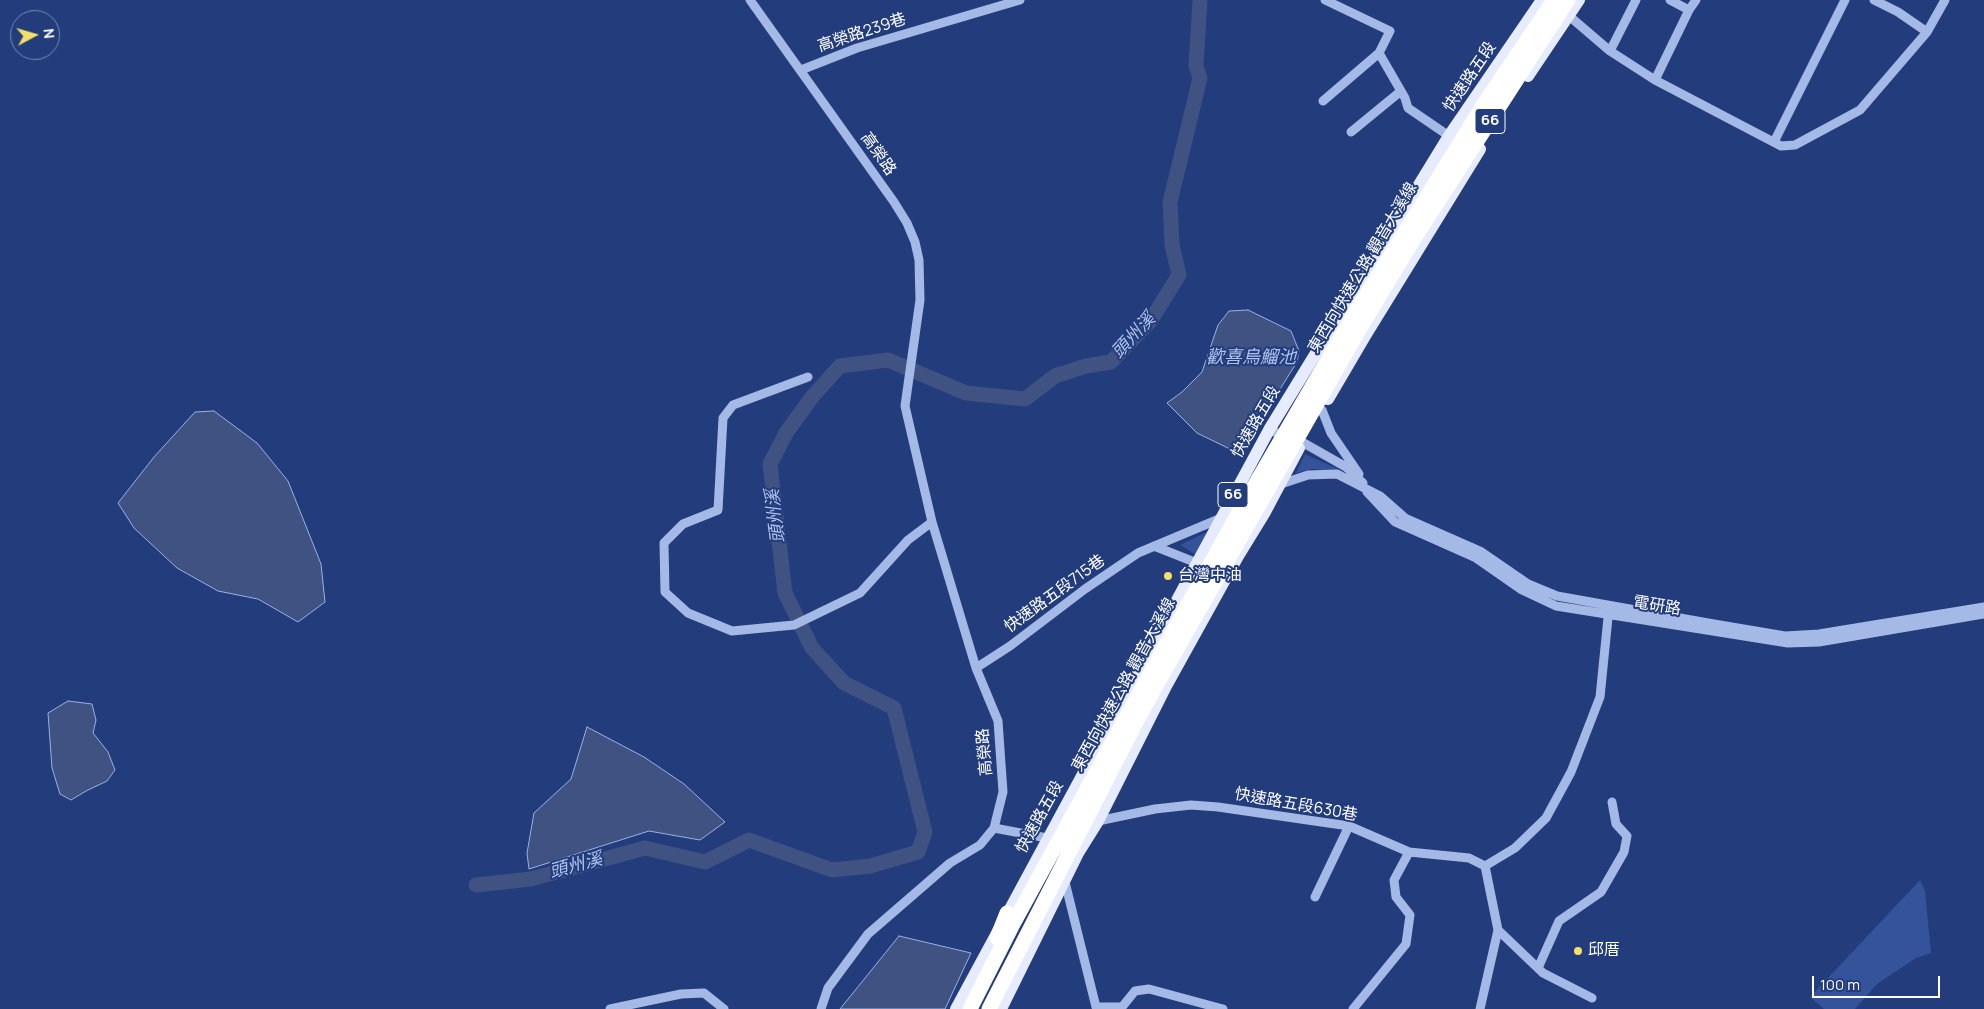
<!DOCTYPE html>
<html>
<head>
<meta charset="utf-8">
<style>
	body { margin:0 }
	#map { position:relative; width:1984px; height:1009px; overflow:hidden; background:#223c7c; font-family:Manrope,sans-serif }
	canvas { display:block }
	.north { position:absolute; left:10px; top:10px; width:50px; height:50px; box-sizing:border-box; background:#223c7c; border:1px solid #7a8ab0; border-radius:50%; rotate:84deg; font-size:14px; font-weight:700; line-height:20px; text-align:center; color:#fff }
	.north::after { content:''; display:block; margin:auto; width:18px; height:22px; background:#f2df67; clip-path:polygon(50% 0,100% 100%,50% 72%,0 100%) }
	.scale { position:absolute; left:1812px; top:976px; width:128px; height:22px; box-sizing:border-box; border:2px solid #fff; border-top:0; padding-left:6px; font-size:15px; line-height:18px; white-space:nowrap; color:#fff; -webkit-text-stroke:4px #223c7c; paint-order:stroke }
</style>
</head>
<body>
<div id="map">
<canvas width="1984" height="1009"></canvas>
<div class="north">N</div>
<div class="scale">100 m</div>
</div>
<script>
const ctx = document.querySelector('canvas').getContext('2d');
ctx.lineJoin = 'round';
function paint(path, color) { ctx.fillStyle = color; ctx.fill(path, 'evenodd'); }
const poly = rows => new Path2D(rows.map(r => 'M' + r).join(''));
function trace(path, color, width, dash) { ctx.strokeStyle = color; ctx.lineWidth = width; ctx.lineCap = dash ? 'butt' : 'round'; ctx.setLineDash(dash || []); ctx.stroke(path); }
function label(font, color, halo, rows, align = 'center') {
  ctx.font = font + ' Manrope,"Noto Sans TC",sans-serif'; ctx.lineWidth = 4; ctx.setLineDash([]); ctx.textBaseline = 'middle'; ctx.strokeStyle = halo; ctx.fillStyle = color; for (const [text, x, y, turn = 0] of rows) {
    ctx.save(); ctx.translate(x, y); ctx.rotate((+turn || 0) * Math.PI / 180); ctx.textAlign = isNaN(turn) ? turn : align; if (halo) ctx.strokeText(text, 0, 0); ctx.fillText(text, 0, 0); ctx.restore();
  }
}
const green = poly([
	[1305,454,1344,472,1312,469,1296,473],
	[1207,532,1195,554,1180,545],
	[1920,880,1925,891,1931,953,1916,958,1877,984,1855,1009,1824,1009,1810,997]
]);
const water = poly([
	[1248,310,1291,331,1299,351,1297,362,1245,445,1234,451,1197,433,1167,403,1182,392,1202,372,1218,325,1229,311,1248,310],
	[214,411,257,443,288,481,321,564,325,602,298,622,258,599,218,591,177,568,134,528,118,503,154,457,195,412,214,411],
	[68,701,92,704,96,720,93,733,108,752,115,770,107,781,86,791,71,800,60,794,52,768,48,713,68,701],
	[587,727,644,757,684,784,725,822,700,840,649,831,529,869,527,853,534,813,571,779,587,727],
	[899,936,971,953,945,1009,840,1009,899,936]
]);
const river = poly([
	[476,885,531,879,645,848,705,862,749,840,832,870,870,866,918,852,925,832,894,708,844,683,812,648,785,593,770,464,786,433,812,397,840,366,888,360,966,393,1025,399,1055,376,1086,366,1111,362,1151,320,1179,275,1172,245,1170,202,1200,78,1196,66,1200,0]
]);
const minor = poly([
	[750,0,894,202,907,223,915,242,919,260,920,300,905,406,932,522,976,668,998,721,1003,792,994,828,980,845,950,863,868,934,828,988,821,1009],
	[1325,0,1390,31,1379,53,1405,98,1408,108,1449,136],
	[1670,0,1689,10],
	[1874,0,1898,12,1927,32],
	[1568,15,1610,51,1655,80,1781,146,1795,145,1860,110,1927,32,1945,0],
	[1610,51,1636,0],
	[801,70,857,48,1020,0],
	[1655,80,1689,10,1696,0],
	[1323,101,1379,53],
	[1351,132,1401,91],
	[1774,142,1845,0],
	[808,377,733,405,723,418,718,510,683,524,664,543,665,592,688,613,732,631,794,625,860,593,908,540,932,522],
	[1322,410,1331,433,1359,474],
	[1269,430,1302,442,1346,467,1363,483],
	[1281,484,1308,475,1337,474,1380,496,1405,518,1480,551,1528,584,1557,596,1708,623,1785,636,1819,634,1984,607],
	[1367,492,1395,522,1476,558,1522,590,1556,606,1788,643,1819,642,1984,614],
	[1154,546,1202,565],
	[976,668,1010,646,1085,589,1138,553,1219,519],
	[1098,821,1155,809,1191,805,1218,807,1349,826,1409,852,1469,858,1485,866],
	[994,828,1047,838],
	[1485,866,1515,848,1546,818,1571,772,1600,697,1609,608],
	[1065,882,1096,1007,1122,1007,1135,991,1149,989,1223,1009],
	[1315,897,1349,826],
	[1498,930,1543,973,1592,998],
	[1538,968,1559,921,1601,892,1624,852,1627,836,1616,824,1612,802],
	[610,1009,681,994,704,993,724,1009],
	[1353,1009,1406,944,1410,915,1396,897,1394,880,1409,852],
	[1480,1009,1498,930,1485,866]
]);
const major = poly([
	[1528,76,1579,0],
	[1328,399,1365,336,1480,149],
	[956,1009,1269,430,1449,136,1542,0],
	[1001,1009,1078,853,1098,821,1166,686,1238,556,1265,512,1299,448]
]);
const highway = poly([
	[997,938,1007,913],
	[970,1009,1012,926,1153,668],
	[989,1009,1133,728,1162,675]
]);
const highwayBridge = poly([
	[1153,668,1239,512,1349,323,1482,107,1554,0],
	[1162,675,1359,330,1412,242,1568,0]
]);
const markers = [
	[1168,576,5,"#f2df67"],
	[1578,951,5,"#f2df67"]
];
const shields = [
	[1490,121,30],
	[1233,495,30]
];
const shieldNames = [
	["66",1490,121],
	["66",1233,495]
];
const streetNames = [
	["高榮路239巷",862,33,-18],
	["快速路五段",1470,77,-56],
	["高榮路",878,154,55],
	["東西向快速公路 觀音大溪線",1363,268,-59],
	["快速路五段",1256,422,-60],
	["快速路五段715巷",1055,594,-36],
	["電研路",1657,606,9],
	["東西向快速公路 觀音大溪線",1124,685,-61],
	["高榮路",985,752,-95],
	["快速路五段630巷",1296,805,10],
	["快速路五段",1040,817,-61]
];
const poiNames = [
	["台灣中油",1178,576],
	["邱厝",1588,951]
];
const waterNames = [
	["頭州溪",1134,336,-47],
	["歡喜烏鰡池",1251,358],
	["頭州溪",776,516,-97],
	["頭州溪",576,866,-15]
];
paint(green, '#35539a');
paint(water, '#3f5282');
trace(water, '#99b2e7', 1);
trace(river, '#3f5282', 15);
trace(minor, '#a5b9e6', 9);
trace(major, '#e6ecfd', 12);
trace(highway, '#fff', 15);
trace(highwayBridge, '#fff', 15);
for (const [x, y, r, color] of markers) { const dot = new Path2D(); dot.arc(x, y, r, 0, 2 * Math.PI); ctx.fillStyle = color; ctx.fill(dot); trace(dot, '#223c7c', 2); }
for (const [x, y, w] of shields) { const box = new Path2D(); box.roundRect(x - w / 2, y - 12.5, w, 25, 4); ctx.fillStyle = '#223c7c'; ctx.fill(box); trace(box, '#fff', 1); }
label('bold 15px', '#fff', null, shieldNames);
label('16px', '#fff', '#223c7c', streetNames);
label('16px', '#fff', '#223c7c', poiNames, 'left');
label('italic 18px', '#b0c3ee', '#223c7c', waterNames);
</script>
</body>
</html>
